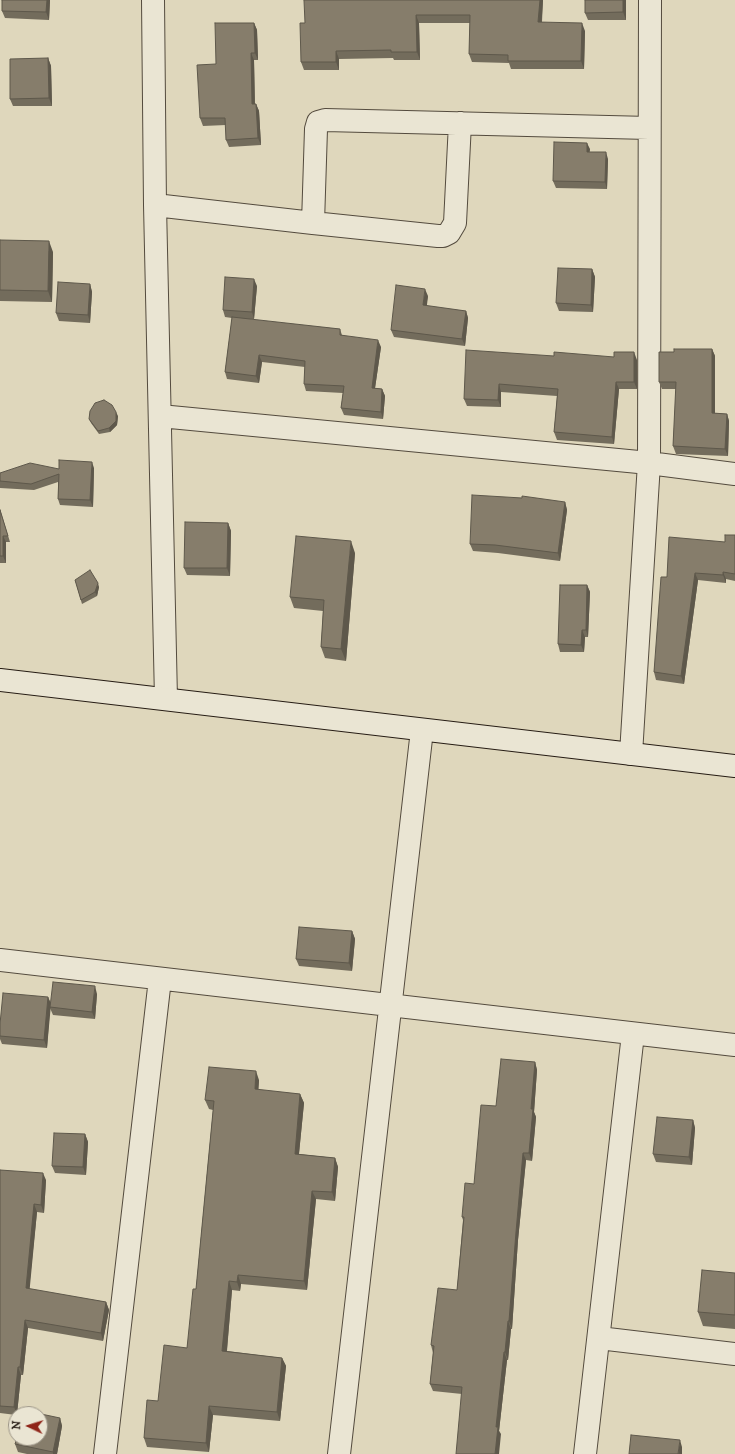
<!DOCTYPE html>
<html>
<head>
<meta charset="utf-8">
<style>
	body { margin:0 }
	#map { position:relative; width:735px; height:1454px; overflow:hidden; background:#dfd7bc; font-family:"IM FELL DW Pica",serif }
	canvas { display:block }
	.north { position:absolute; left:8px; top:1406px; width:40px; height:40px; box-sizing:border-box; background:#eae5d3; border:1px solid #9c9587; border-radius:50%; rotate:274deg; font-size:11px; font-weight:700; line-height:16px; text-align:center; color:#261c14 }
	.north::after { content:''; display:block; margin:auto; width:14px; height:18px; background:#8f2418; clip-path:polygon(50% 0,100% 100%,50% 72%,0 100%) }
</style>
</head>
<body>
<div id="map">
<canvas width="735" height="1454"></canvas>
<div class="north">N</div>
</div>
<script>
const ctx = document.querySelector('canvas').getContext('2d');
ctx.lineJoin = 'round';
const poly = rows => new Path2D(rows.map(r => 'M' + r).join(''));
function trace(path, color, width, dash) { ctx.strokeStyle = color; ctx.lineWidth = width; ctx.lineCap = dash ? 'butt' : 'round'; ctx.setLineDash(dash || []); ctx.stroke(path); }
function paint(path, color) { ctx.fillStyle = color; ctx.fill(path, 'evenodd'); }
const street = poly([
	[153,0,155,205,166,699],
	[155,205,313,223,316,129,318,122,325,120,649,128],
	[313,223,438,236,443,236,449,233,455,223,460,123],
	[160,416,649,463,735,474],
	[631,754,649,463,650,0],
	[0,960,735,1045],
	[599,1338,735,1354],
	[105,1454,160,979],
	[339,1454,422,730],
	[585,1454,633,1034]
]);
const secondary = poly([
	[0,680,735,766]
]);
const wall = poly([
	[2,0,50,0,49,20,5,18,2,11],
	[543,0,542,22,585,31,584,69,511,69,509,63,472,62,469,54,470,23,419,23,420,60,394,60,393,58,339,59,339,70,304,70,301,62,305,23],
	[626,0,626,20,588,20,585,13],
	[254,23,257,30,258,60,254,60,255,104,256,104,259,111,261,145,229,147,226,140,226,125,203,126,200,118,216,64],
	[48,58,51,66,52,106,13,106,10,99],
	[590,149,589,152,608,159,607,189,556,188,553,181],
	[0,240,53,252,52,302,0,301],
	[592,269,595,277,593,312,559,311,556,303],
	[90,284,92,292,90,323,59,321,56,313],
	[257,286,254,319,243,319,340,329,342,335,381,347,375,388,382,389,385,396,383,419,344,415,341,408,343,393,306,391,304,384,305,367,262,362,259,383,227,379,225,372,232,318,225,317,223,310],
	[428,296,426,306,466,311,468,318,465,346,394,337,391,330],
	[712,349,715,356,715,413,727,414,729,421,728,456,676,454,673,446,676,389,662,389,659,382,674,352],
	[554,356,637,360,637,389,619,389,614,444,557,440,554,432,557,396,501,392,501,407,467,406,464,399],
	[118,416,117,425,110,432,99,434,91,423,89,419],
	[94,468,93,507,60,505,58,499,58,482,34,490,0,488,0,473,59,469],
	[565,502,567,510,560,561,498,553,473,551,470,544],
	[0,509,10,542,6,542,6,563,0,563],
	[228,523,231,531,230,576,187,575,184,568],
	[735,535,735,581,726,579,726,583,698,580,684,684,656,680,654,672,667,577,725,542],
	[355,553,346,661,325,658,321,647,323,611,294,608,290,597],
	[75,580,99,587,97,596,82,604],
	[587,585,590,592,588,637,585,637,584,652,560,652,558,644],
	[352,931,355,939,352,971,299,966,296,959],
	[97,994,95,1019,53,1015,50,1008,47,1048,2,1044,0,1039,0,1024,48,997,51,1004],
	[535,1062,537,1070,534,1112,536,1117,532,1161,526,1160,518,1240,512,1329,511,1329,508,1360,507,1360,499,1431,501,1434,462,1394,433,1391,430,1384,433,1353,431,1345,457,1290,463,1220,462,1217,474,1184,496,1106],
	[259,1080,258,1090,300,1094,304,1103,299,1154,335,1158,338,1167,335,1201,316,1199,307,1290,241,1284,240,1291,232,1290,227,1351,282,1358,286,1366,280,1421,213,1415,209,1452,147,1447,144,1438,158,1401,187,1348,196,1289,213,1110,209,1109,205,1100],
	[693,1120,695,1128,692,1165,656,1162,653,1154],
	[85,1134,88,1142,86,1175,55,1173,52,1166],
	[0,1170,46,1180,44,1213,37,1212,29,1289,106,1302,109,1310,103,1341,28,1328,23,1375,21,1375,17,1414,16,1415,0,1413],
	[735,1273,735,1329,703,1326,698,1312],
	[60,1418,62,1426,57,1454,27,1454,18,1452,15,1444]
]);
const shadedWall = poly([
	[47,0,50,0,49,20,46,12],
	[540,0,543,0,541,30,538,22],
	[623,0,626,0,626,20,623,12],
	[416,15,419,23,420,60,417,52],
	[254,23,257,30,258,60,255,53],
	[582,23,585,31,584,69,581,61],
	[336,51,339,59,339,70,336,62],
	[251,53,254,60,255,112,252,104],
	[48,58,51,66,52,106,49,98],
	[256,104,259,111,261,145,258,138],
	[587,143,590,149,589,158,587,152],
	[606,152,608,159,607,189,605,182],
	[49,241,53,252,52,302,48,291],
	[592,269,595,277,593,312,591,305],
	[254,279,257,286,254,319,252,312],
	[90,284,92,292,90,323,88,315],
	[425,289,428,296,426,313,423,305],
	[466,311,468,318,465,346,462,339],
	[378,340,381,347,374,395,372,388],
	[712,349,715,356,715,421,712,413],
	[634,352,637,360,637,389,634,382],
	[259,355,262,362,259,383,256,376],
	[616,382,619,389,614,444,612,437],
	[499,384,501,392,501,407,498,400],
	[382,389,385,396,383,419,381,412],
	[116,412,118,416,117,425,110,432,109,428],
	[727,414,729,421,728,456,725,449],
	[92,462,94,468,93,507,90,500],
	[565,502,567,510,560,561,558,553],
	[228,523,231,531,230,576,227,568],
	[3,536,6,542,6,563,3,556],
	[351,541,355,553,346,661,341,649],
	[723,572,726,579,726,583,723,575],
	[695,573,698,580,684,684,681,676],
	[98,583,99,587,97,596,95,592],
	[587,585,590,592,588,637,586,630],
	[582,630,585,637,584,652,581,645],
	[352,931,355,939,352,971,349,963],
	[95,986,97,994,95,1019,92,1012],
	[48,997,51,1004,47,1048,44,1040],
	[535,1062,537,1070,534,1112,536,1117,532,1161,529,1153,531,1109],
	[256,1071,259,1080,258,1098,255,1089],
	[300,1094,304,1103,298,1163,295,1154],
	[693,1120,695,1128,692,1165,689,1157],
	[85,1134,88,1142,86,1175,83,1167],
	[523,1153,526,1160,518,1240,512,1329,509,1321,516,1232],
	[335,1158,338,1167,335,1201,332,1192],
	[43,1173,46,1180,44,1213,41,1205],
	[312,1191,316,1199,307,1290,304,1281],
	[34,1204,37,1212,29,1296,26,1288],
	[238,1275,241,1284,240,1291,237,1282],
	[229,1281,232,1290,226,1360,222,1351],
	[106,1302,109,1310,103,1341,101,1333],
	[25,1320,28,1328,23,1375,20,1367],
	[508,1321,511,1329,508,1360,505,1352],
	[504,1352,507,1360,499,1431,501,1434,499,1454,495,1454,496,1427],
	[282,1358,286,1366,280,1421,277,1412],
	[18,1367,21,1375,17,1414,14,1407],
	[209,1406,213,1415,209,1452,206,1443],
	[60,1418,62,1426,57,1454,53,1454,53,1452],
	[680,1440,682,1447,682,1454,678,1454]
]);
const building = poly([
	[2,0,47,0,46,12,2,11,2,0],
	[304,0,540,0,538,22,582,23,581,61,508,61,508,55,469,54,470,15,416,15,417,52,391,52,391,50,336,51,336,62,301,62,300,23,305,23,304,0],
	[585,0,623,0,623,12,585,13,585,0],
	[215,23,254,23,255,53,251,53,252,104,256,104,258,138,226,140,225,118,200,118,197,65,216,64,215,23],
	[48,58,49,98,10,99,10,59,48,58],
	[554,142,587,143,587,152,606,152,605,182,553,181,554,142],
	[0,240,49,241,48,291,0,290,0,240],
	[558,268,592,269,591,305,556,303,558,268],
	[225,277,254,279,252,312,223,310,225,277],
	[58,282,90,284,88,315,56,313,58,282],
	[396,285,425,289,423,305,466,311,462,339,391,330,396,285],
	[232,317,340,329,340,335,378,340,372,388,382,389,381,412,341,408,344,386,304,384,305,361,259,355,256,376,225,372,232,317],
	[674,349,712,349,712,413,727,414,725,449,673,446,676,382,659,382,659,352,674,352,674,349],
	[466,350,554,356,554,352,614,357,614,352,634,352,634,382,616,382,612,437,554,432,558,389,499,384,498,400,464,399,466,350],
	[104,400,112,405,116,412,116,421,109,428,98,431,89,419,90,411,95,403,104,400],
	[59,460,92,462,90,500,58,499,59,474,31,484,0,481,0,473,30,463,59,469,59,460],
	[472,495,522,498,522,496,565,502,558,553,495,545,470,544,472,495],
	[0,510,8,536,3,536,3,556,0,556,0,510],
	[185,522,228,523,227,568,184,568,185,522],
	[725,535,735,535,735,574,723,572,723,575,695,573,681,676,654,672,661,577,667,577,669,537,725,542,725,535],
	[296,536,351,541,341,649,321,647,324,600,290,597,296,536],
	[90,570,98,583,95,592,81,600,75,580,90,570],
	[560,585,587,585,586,630,582,630,581,645,558,644,560,585],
	[299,927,352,931,349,963,296,959,299,927],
	[53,982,95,986,92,1012,50,1007,53,982],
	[3,993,48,997,44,1040,0,1036,0,1024,3,993],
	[501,1059,535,1062,531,1109,533,1109,529,1153,523,1153,516,1232,509,1321,508,1321,505,1352,504,1352,496,1427,498,1427,495,1454,456,1454,462,1387,430,1384,434,1346,431,1345,438,1288,457,1290,464,1217,462,1217,465,1183,474,1184,481,1105,496,1106,501,1059],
	[209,1067,256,1071,255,1089,300,1094,295,1154,335,1158,332,1192,312,1191,304,1281,238,1275,237,1282,229,1281,222,1351,282,1358,277,1412,209,1406,206,1443,144,1438,147,1400,158,1401,164,1345,187,1348,193,1289,196,1289,214,1101,205,1100,209,1067],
	[657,1117,693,1120,689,1157,653,1154,657,1117],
	[54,1133,85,1134,83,1167,52,1166,54,1133],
	[0,1170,43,1173,41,1205,34,1204,26,1288,106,1302,101,1333,25,1320,20,1367,18,1367,14,1407,0,1406,0,1170],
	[702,1270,735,1273,735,1315,698,1312,702,1270],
	[22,1410,60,1418,53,1452,15,1444,17,1438,40,1438,40,1414,21,1414,22,1410],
	[631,1435,680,1440,678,1454,629,1454,631,1435]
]);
trace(street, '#544b3e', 24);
trace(secondary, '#261c14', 24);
trace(street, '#eae5d3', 22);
trace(secondary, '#eae5d3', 22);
paint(wall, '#736c5c');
paint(shadedWall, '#5e584b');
paint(building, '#867d6b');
trace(building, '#5e584b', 1);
</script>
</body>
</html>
